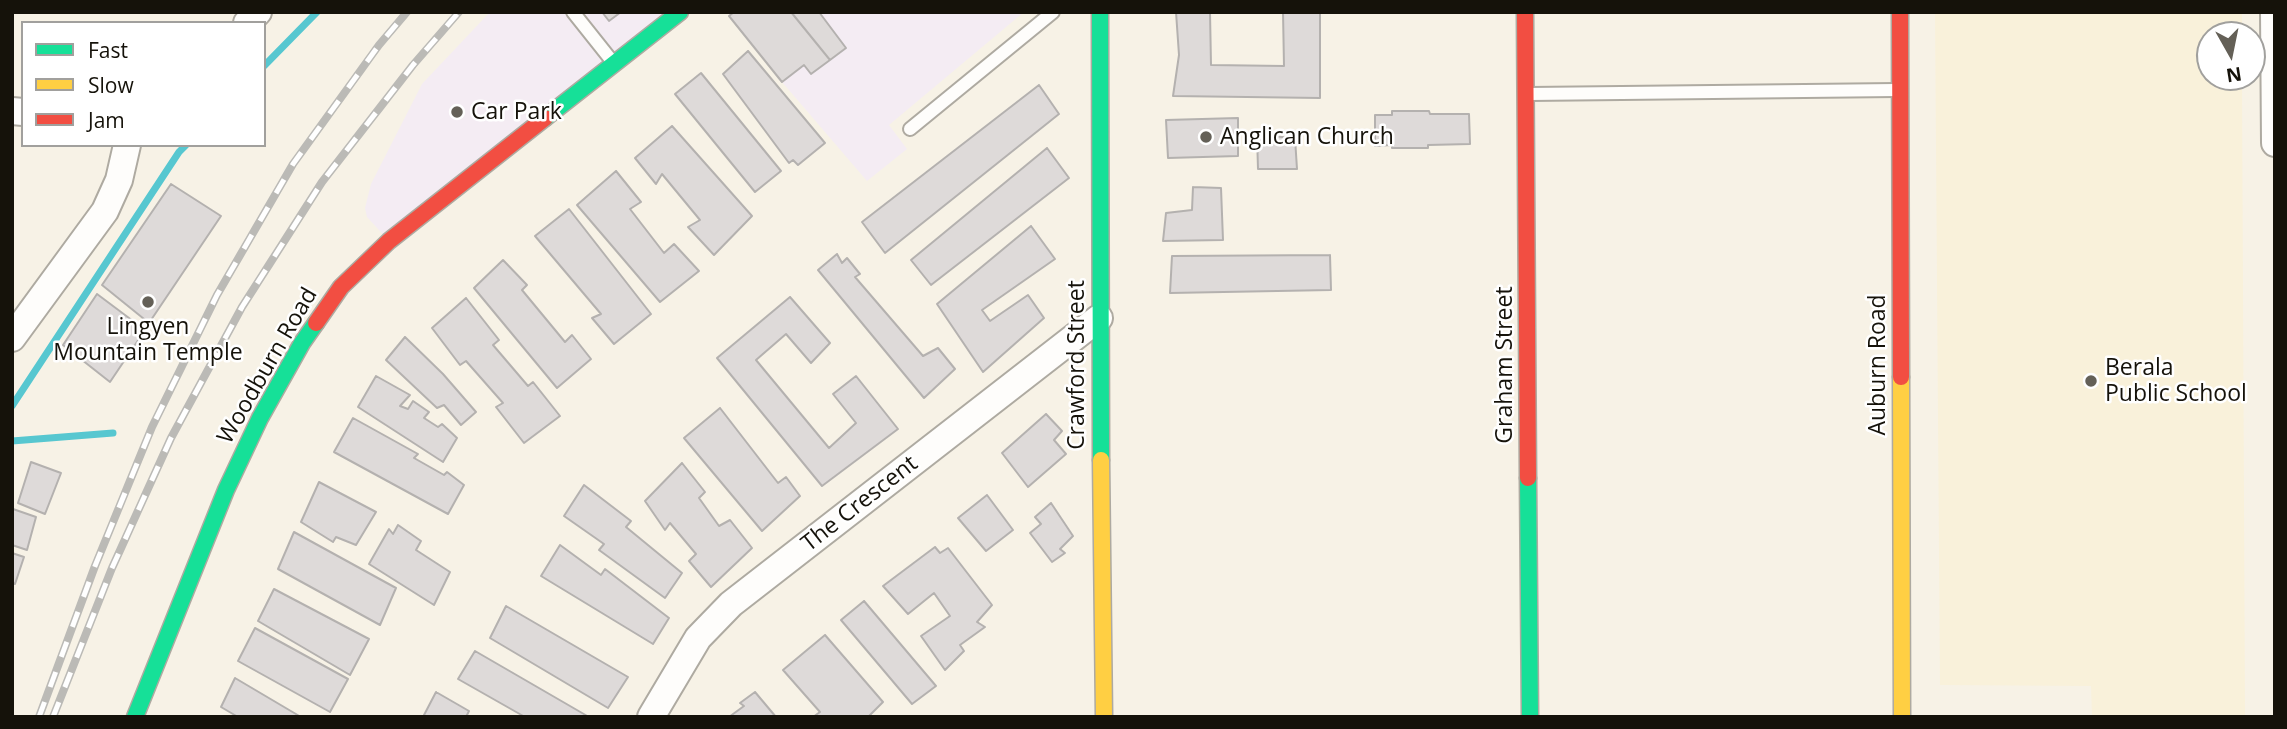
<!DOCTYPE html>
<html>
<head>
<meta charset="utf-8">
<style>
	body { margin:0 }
	#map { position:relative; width:2287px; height:729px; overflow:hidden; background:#f7f2e6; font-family:"Open Sans",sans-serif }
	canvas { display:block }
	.frame { position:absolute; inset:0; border:14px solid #15120a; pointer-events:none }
	.legend { position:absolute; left:21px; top:21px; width:245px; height:126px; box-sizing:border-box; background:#fff; border:2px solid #a1a09d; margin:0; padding:9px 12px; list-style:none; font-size:21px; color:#15120a }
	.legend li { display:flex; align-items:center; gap:14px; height:35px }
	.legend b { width:35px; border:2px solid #a1a09d }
	.north { position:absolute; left:2196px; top:21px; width:70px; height:70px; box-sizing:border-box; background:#fff; border:2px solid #a1a09d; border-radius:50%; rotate:171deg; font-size:19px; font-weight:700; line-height:28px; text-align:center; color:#15120a }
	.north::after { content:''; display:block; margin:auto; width:24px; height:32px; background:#646057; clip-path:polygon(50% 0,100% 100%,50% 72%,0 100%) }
</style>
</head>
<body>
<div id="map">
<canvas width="2287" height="729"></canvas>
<div class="frame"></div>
<ul class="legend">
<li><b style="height:9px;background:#16e098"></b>Fast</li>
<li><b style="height:9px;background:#ffcf43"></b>Slow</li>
<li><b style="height:9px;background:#f24e42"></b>Jam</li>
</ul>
<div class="north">N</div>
</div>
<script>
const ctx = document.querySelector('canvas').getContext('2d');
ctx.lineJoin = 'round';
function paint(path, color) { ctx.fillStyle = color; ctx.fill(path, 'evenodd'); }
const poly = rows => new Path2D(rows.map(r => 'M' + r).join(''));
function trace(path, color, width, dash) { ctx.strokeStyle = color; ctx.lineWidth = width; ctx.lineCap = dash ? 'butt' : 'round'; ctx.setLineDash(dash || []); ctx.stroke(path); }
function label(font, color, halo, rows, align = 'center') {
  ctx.font = font + ' "Open Sans",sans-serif'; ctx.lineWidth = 5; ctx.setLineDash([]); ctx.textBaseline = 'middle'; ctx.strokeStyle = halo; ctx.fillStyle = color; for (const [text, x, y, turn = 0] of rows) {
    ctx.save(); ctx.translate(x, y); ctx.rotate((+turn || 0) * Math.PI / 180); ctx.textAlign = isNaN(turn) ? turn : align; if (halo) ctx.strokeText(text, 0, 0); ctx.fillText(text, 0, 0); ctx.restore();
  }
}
const commercial = poly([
	[490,12,680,12,389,241,367,217,365,208,371,184,422,84],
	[727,12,1024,12,889,125,907,149,867,181,782,82]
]);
const built = poly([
	[1935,12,2242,12,2242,35,2210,35,2210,77,2242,77,2245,717,2092,717,2091,686,1940,685]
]);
const stream = poly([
	[264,66,317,12],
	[12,406,179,152,186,145],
	[12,441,113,433]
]);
const building = poly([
	[602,12,621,12,609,21,602,12],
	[734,12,791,12,830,60,811,74,804,65,782,82,729,16,734,12],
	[791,12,819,12,846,48,830,60,791,12],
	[1176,12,1210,12,1211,65,1284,66,1283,12,1320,12,1320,98,1173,96,1179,55,1176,12],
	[748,51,825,143,798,165,793,160,789,163,723,74,748,51],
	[701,73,781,171,755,192,675,94,701,73],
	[1039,85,1059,114,885,253,862,222,1039,85],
	[1392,111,1429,111,1430,114,1469,114,1470,144,1428,145,1428,148,1392,148,1392,145,1375,146,1375,115,1392,115,1392,111],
	[1238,118,1238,156,1168,158,1166,120,1238,118],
	[672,126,752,216,714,255,688,227,700,220,662,174,656,184,635,158,672,126],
	[1257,135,1295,138,1297,169,1258,169,1257,135],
	[1047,148,1069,178,931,285,911,260,1047,148],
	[616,171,641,202,630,209,664,253,674,244,699,271,660,302,577,205,616,171],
	[171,184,221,216,149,323,102,285,171,184],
	[1193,187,1221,188,1223,240,1163,241,1166,213,1192,210,1193,187],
	[569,209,651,314,614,344,592,318,601,314,535,236,569,209],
	[1031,226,1055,259,982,310,990,321,1028,295,1044,318,983,372,937,304,1031,226],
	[837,254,842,263,847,258,860,274,855,277,923,356,938,348,955,369,924,398,818,270,837,254],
	[1330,255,1331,290,1170,293,1172,256,1330,255],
	[503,260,527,285,522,290,565,342,572,335,591,359,557,388,474,288,503,260],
	[97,294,145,330,110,382,63,345,97,294],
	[790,297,830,343,811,363,786,334,756,360,829,448,856,423,833,394,856,376,898,429,822,486,717,358,790,297],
	[466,298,499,340,493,345,528,386,533,382,560,416,524,443,496,407,503,403,466,361,460,365,432,328,466,298],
	[405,337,443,374,476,412,461,425,444,405,437,408,386,360,405,337],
	[376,376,410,395,400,406,408,409,413,401,429,412,424,418,438,427,442,424,457,438,443,462,358,407,376,376],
	[720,408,778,483,786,477,800,496,762,531,684,438,720,408],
	[1046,414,1062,431,1054,440,1066,454,1028,487,1002,453,1046,414],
	[353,418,418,454,414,458,444,475,447,472,464,485,448,514,334,452,353,418],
	[31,462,61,473,45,514,18,503,31,462],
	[682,463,705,492,699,498,719,526,730,520,752,548,711,587,689,561,696,554,670,523,665,530,645,501,682,463],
	[319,482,376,512,356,545,336,537,333,542,301,522,319,482],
	[584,485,631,521,626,527,682,573,665,598,599,550,604,544,564,516,584,485],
	[987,495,1013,530,986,551,958,518,987,495],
	[1051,503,1073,536,1060,549,1065,553,1052,562,1030,533,1041,524,1035,517,1051,503],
	[13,509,36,517,27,550,12,545,13,509],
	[398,525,421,541,416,550,450,572,434,605,369,564,389,529,393,534,398,525],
	[294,532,396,588,380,625,278,569,294,532],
	[560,545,601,575,605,569,669,618,653,644,541,576,560,545],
	[935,547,940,553,948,548,992,605,977,622,985,627,960,645,964,651,945,670,921,636,950,616,934,593,908,614,883,586,935,547],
	[12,553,24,557,15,584,12,583,12,553],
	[274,589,369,639,350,675,258,621,274,589],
	[864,601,936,686,912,704,841,620,864,601],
	[506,606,628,677,608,708,490,638,506,606],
	[255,628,348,679,330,712,238,661,255,628],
	[825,635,883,702,868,717,813,717,820,712,783,670,825,635],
	[475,651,589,717,525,717,458,679,475,651],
	[235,678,301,717,238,717,221,707,235,678],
	[436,692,469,711,466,717,423,717,436,692],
	[755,692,776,717,729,717,744,706,740,703,755,692]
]);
const lane = poly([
	[573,12,612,61],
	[1530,94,1896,90],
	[910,129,1053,12]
]);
const street = poly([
	[2274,12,2275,143],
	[247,23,258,12],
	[12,111,23,112],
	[12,338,105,211,119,180,127,145],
	[651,717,698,638,731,604,1099,318]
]);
const fast = poly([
	[1100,12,1101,460],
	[545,118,680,12],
	[1528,478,1530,717],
	[135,717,226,490,260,418,302,343,316,323]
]);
const slow = poly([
	[1901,377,1902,717],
	[1101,460,1104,717]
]);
const jam = poly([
	[1525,12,1528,478],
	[1900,12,1901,377],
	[316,323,341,287,389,241,545,118]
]);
const rail = poly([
	[39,717,95,566,152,427,217,295,293,164,379,45,407,12],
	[53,717,112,568,171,438,242,307,322,182,413,65,459,12]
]);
const markers = [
	[457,112,7,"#646057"],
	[1206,137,7,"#646057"],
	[148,302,7,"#646057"],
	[2091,381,7,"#646057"]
];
const poiNames = [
	["Car Park",471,112],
	["Anglican Church",1220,137],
	["Lingyen",148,327,"center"],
	["Mountain Temple",148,353,"center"],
	["Berala",2105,368],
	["Public School",2105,394]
];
const streetNames = [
	["Crawford Street",1077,365,-90],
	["Graham Street",1505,365,-90],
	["Auburn Road",1878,365,-90],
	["Woodburn Road",268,366,-60],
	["The Crescent",860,504,-38]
];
paint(commercial, '#f4ecf3');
paint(built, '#f9f1da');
trace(stream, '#57c7d0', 7);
paint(building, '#dedad9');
trace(building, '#b4b1af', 2);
trace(lane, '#aeaaa1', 16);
trace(street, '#aeaaa1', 30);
trace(fast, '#aeaaa1', 19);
trace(slow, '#aeaaa1', 19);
trace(jam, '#aeaaa1', 19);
trace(lane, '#fefdfb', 12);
trace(street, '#fefdfb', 26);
trace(fast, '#16e098', 16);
trace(slow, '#ffcf43', 16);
trace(jam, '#f24e42', 16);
trace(rail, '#bbbab6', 8);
trace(rail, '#fff', 5, [16]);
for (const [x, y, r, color] of markers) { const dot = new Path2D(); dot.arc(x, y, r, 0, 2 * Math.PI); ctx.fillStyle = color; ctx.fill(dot); trace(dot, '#fff', 2.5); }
label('23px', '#15120a', '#fff', poiNames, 'left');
label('23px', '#15120a', '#fff', streetNames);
</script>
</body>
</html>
